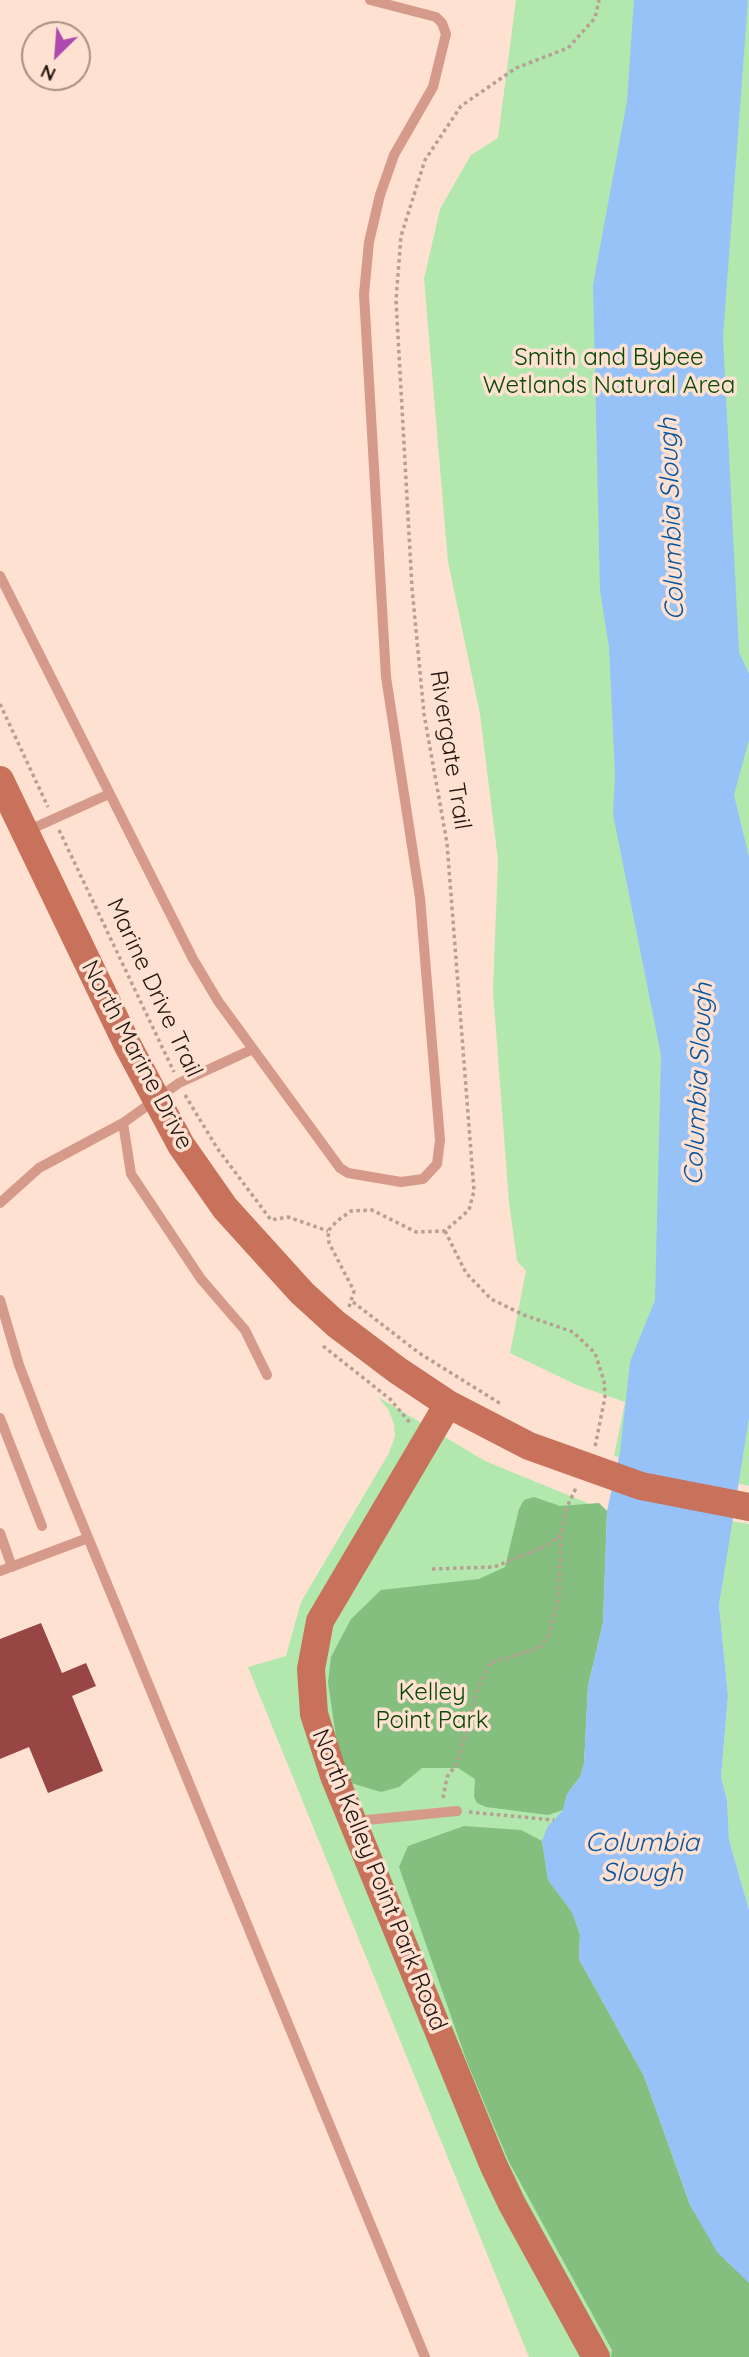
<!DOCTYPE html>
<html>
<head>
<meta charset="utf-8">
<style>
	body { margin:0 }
	#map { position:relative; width:749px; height:2357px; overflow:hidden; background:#fee1d1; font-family:Quicksand,sans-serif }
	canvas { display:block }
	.north { position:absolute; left:21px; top:21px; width:70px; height:70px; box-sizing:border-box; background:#fee1d1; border:2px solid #a69083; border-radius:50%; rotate:205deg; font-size:19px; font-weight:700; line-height:28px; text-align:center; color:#22160f }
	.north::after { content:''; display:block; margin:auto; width:24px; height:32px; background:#ad49af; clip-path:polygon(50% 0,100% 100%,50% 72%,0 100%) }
</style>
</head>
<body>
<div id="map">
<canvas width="749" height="2357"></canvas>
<div class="north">N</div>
</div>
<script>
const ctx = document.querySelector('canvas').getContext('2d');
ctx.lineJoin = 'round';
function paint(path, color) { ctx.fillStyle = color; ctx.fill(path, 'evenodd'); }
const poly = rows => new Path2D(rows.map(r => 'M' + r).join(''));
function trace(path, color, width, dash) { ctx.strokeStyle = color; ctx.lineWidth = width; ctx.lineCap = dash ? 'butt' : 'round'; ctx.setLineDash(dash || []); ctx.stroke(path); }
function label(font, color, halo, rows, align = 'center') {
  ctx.font = font + ' Quicksand,sans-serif'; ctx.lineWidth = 7; ctx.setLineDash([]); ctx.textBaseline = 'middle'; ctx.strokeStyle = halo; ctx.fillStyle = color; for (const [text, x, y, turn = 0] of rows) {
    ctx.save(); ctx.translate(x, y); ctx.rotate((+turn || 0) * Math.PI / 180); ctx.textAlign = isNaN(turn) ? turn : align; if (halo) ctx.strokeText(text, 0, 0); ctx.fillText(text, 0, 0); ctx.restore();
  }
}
const green = poly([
	[516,0,749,0,749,1486,614,1456,625,1402,579,1386,510,1353,526,1271,517,1261,509,1202,493,991,498,860,480,714,448,562,424,279,440,209,471,155,498,138],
	[378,1397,485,1461,607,1511,603,1623,588,1686,584,1764,580,1777,572,1786,563,1810,548,1826,580,1934,579,1959,644,2076,690,2205,717,2252,749,2283,749,2357,529,2357,248,1667,286,1656,301,1602,389,1453,395,1436,394,1424,388,1409],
	[730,1521,749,1524,749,1910,729,1840,727,1800,721,1777,728,1696,719,1605]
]);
const forest = poly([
	[534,1497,560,1506,599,1503,607,1511,603,1623,588,1686,584,1764,580,1777,567,1794,563,1810,548,1815,486,1807,477,1803,474,1797,475,1779,458,1768,422,1768,399,1787,381,1792,351,1783,337,1744,328,1682,331,1657,351,1619,381,1590,479,1579,505,1567,519,1509,524,1500],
	[464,1826,521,1830,542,1841,548,1880,572,1912,580,1935,579,1959,644,2076,690,2205,727,2262,740,2271,749,2283,749,2357,611,2357,612,2350,509,2162,467,2062,399,1867,408,1846]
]);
const water = poly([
	[634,0,748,0,723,337,739,652,749,674,749,740,734,795,749,857,749,1418,719,1605,728,1696,721,1777,727,1800,729,1840,749,1910,749,2283,717,2252,690,2205,644,2076,579,1959,580,1934,572,1912,548,1880,542,1841,548,1826,563,1810,567,1794,580,1777,584,1764,588,1686,603,1623,607,1511,620,1452,630,1362,655,1300,661,1055,613,814,615,776,609,647,600,591,593,285,627,101]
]);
const building = poly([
	[41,1623,62,1673,86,1663,96,1686,72,1696,103,1771,48,1793,29,1747,0,1759,0,1639]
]);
const path = poly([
	[0,704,48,807],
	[59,830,174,1072],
	[185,1095,217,1148,271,1220,288,1217,328,1231],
	[445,1231,466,1273,491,1299,524,1315,573,1332,595,1353,604,1381,605,1397,595,1447],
	[353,1302,419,1353,501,1404],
	[349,1307,354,1291,329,1243,328,1231,337,1221,351,1211,372,1210,416,1232,445,1231,469,1210,474,1191,447,843,424,714,412,588,396,300,401,236,425,160,461,106,516,68,568,48,595,18,599,0],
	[323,1346,390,1399,411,1424],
	[432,1569,494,1567,546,1546,561,1535,567,1507,576,1488],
	[443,1798,447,1777,458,1762,476,1693,490,1663,539,1648,549,1635,559,1597,561,1535],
	[469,1812,554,1820]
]);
const lane = poly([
	[0,576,193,959,218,1001,340,1168,348,1173,401,1182,423,1179,437,1164,440,1140,420,898,386,677,364,294,369,242,380,195,394,155,433,87,446,34,442,23,436,17,370,0],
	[27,831,109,794],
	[123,1123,131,1174,201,1279,245,1330,267,1375],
	[0,1203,39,1168,123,1123,179,1083,253,1049],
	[0,1300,19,1365,45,1433,425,2357],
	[0,1418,42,1526],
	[0,1533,12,1567],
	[0,1571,88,1538],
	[357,1821,457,1811]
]);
const secondary = poly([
	[0,780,128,1046,181,1145,225,1208,302,1293,336,1324,397,1370,448,1404,529,1446,641,1486,749,1507],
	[448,1404,320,1621,311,1669,314,1714,334,1776,493,2164,512,2204,596,2357]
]);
const parkNames = [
	["Smith and Bybee",609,358],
	["Wetlands Natural Area",609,386],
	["Kelley",432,1693],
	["Point Park",432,1721]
];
const streetNames = [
	["Rivergate Trail",450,750,81],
	["Marine Drive Trail",154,988,65],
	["North Marine Drive",137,1055,62],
	["North Kelley Point Park Road",379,1880,68]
];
const waterNames = [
	["Columbia Slough",672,519,-92],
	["Columbia Slough",699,1084,-87],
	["Columbia",642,1843],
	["Slough",642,1873]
];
paint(green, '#b2e8ad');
paint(forest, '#84bf7f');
paint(water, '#97c2f7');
paint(building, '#974643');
trace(path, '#b7a093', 3.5, [3.5, 3.5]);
trace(lane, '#d69a8a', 10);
trace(secondary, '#c8715b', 28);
label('24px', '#084807', '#fee1d1', parkNames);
label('24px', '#22160f', '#fee1d1', streetNames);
label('italic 26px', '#0756a2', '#fee1d1', waterNames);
</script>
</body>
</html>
